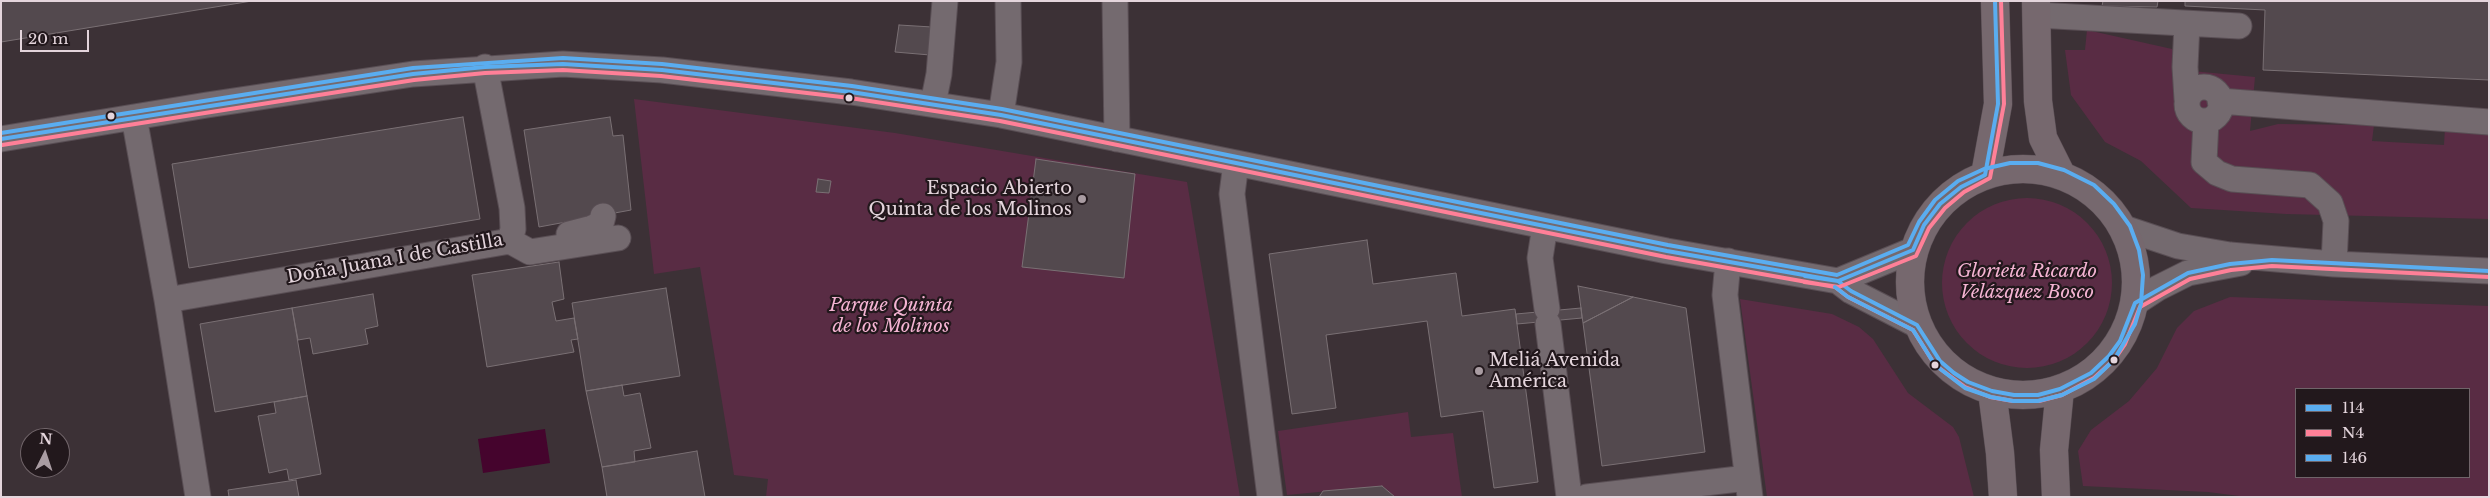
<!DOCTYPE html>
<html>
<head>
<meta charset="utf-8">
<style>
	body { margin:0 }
	#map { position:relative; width:2490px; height:498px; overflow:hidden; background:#3c3136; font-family:"Libre Baskerville",serif }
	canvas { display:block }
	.frame { position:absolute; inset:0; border:2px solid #e4d5dc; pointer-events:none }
	.legend { position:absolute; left:2295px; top:388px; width:175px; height:90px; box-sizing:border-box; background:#22181c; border:1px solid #706469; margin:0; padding:6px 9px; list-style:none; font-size:15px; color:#e4d5dc }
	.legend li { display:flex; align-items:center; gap:10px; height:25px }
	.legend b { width:25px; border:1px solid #706469 }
	.north { position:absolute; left:20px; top:428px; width:50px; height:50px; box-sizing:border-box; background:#22181c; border:1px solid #706469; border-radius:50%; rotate:4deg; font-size:14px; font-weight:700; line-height:20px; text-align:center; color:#e4d5dc }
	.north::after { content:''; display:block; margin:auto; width:18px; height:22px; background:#a99ca2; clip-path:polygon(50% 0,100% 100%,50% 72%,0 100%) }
	.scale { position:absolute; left:20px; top:30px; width:69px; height:22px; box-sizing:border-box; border:2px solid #e4d5dc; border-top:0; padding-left:6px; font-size:15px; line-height:18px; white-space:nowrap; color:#e4d5dc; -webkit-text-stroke:4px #22181c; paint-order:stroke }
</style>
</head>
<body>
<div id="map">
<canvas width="2490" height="498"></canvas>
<div class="frame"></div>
<ul class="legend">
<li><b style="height:6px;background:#5aadf0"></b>114</li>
<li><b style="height:6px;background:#ff8098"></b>N4</li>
<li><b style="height:6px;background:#5aadf0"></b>146</li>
</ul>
<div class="north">N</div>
<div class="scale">20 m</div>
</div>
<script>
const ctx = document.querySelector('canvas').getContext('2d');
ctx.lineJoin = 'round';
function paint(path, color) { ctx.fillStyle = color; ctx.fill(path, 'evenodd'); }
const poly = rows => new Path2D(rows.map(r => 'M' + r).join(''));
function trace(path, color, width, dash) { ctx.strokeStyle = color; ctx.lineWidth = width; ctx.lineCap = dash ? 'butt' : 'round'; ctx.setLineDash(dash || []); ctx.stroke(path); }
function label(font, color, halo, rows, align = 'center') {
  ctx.font = font + ' "Libre Baskerville",serif'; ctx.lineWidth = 4.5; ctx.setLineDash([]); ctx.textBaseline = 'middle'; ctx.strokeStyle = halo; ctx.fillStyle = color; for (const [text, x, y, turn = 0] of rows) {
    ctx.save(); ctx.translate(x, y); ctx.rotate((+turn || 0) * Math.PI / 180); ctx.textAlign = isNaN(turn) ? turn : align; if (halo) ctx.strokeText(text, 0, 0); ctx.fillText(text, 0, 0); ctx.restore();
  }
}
const green = poly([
	[2087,30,2172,49,2192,71,2255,77,2250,131,2278,124,2374,125,2372,141,2444,145,2445,128,2489,130,2489,219,2286,214,2191,208,2141,161,2105,142,2071,95,2065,50,2085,50],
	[634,99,895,133,1187,182,1240,497,766,497,768,479,734,475,700,267,654,274],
	'1942 283a85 85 0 1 1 170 0a85 85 0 1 1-170 0Z',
	[2230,297,2489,306,2489,497,2247,497,2208,492,2083,486,2078,451,2091,430,2129,401,2157,368,2177,328,2194,311],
	[2469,389,2469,477,2296,477,2296,389],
	[1740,299,1832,314,1859,327,1873,339,1908,393,1953,427,1959,437,1974,497,1767,497],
	[1408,412,1411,437,1453,433,1462,497,1395,497,1382,486,1287,495,1278,431]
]);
const water = poly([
	[545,429,550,463,483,473,478,439]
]);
const building = poly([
	[1,1,252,1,1,42,1,1],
	[2103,1,2158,1,2157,7,2102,6,2103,1],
	[2185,1,2489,1,2489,80,2263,70,2265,10,2185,6,2185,1],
	[899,25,932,27,930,55,895,52,899,25],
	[463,117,480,219,189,268,172,164,463,117],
	[610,117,613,136,623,135,631,210,539,227,524,130,610,117],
	[1036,159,1135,174,1124,278,1022,267,1036,159],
	[818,179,831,181,829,193,816,192,818,179],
	[1367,240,1373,284,1456,273,1462,316,1515,309,1538,482,1494,488,1483,411,1441,417,1427,321,1326,335,1336,408,1292,414,1269,254,1367,240],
	[559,262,564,299,552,302,556,321,574,318,578,339,571,340,574,352,487,367,472,275,559,262],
	[1578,286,1633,297,1583,323,1578,286],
	[666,288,680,376,586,391,572,303,666,288],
	[373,294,378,326,365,329,368,344,313,354,310,338,298,340,292,308,373,294],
	[1633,297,1686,308,1705,452,1602,466,1583,323,1633,297],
	[292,308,307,396,215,412,200,324,292,308],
	[1581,308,1582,318,1517,324,1516,314,1581,308],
	[622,385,624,396,640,393,651,448,634,451,635,462,602,467,586,391,622,385],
	[307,396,321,474,289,480,287,469,269,473,258,416,276,413,274,402,307,396],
	[697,451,705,497,607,497,602,467,697,451],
	[296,480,299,497,229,497,228,490,296,480],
	[1382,486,1395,497,1319,497,1323,491,1382,486]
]);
const minor = poly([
	[1115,1,1117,139],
	[2037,15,2239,26],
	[2187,24,2185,67,2187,99],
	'2187 104a17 17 0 1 1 34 0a17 17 0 1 1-34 0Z',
	[2220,101,2489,122],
	[933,104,939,74,945,1],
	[1001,115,1009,62,1008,1],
	[134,117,167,300,198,497],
	[2206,121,2204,162,2217,173,2232,179,2310,185,2330,203,2336,221,2334,264],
	[1,139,207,105,413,74,563,64,662,70,851,92,1001,115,1667,251,1838,281,1913,250],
	[1236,163,1232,194,1270,497],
	[1545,226,1540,258,1547,309],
	[2124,228,2178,246,2230,255,2334,264,2489,271],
	[569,234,592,228,601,224,603,216],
	[510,241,530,252,618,238],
	[1728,261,1725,295,1750,497],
	[1838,281,1851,291,1917,325],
	[167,300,510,241,513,229,512,208,485,67],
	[2135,303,2158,288,2188,273,2241,263],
	[1548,324,1569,497],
	[1587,497,1747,478]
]);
const major = poly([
	[2036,1,2038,101,2043,138,2062,176],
	'1910 282a113 113 0 1 1 226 0a113 113 0 1 1-226 0Z',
	[1985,175,1998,104,1995,1],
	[1992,391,2000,453,2003,497],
	[2056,497,2054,450,2060,389]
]);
const bus1 = poly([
	[1,139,413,74,485,67,563,64,662,70,851,92,1001,115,1667,251,1838,281,1851,291,1917,325,1940,361,1954,373,1968,382,1992,391,2014,395,2038,395,2060,389,2091,373,2109,356,2120,341,2135,303,2188,273,2230,264,2272,260,2489,271],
	[1805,276,1838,281,1913,250,1924,225,1940,204,1961,187,1985,175,1998,104,1995,1]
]);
const bus2 = poly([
	[2,145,414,80,485,73,563,70,661,76,850,98,1000,121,1666,257,1835,287,1848,297,1913,330,1935,365,1965,387,1990,397,2013,401,2039,401,2062,395,2094,378,2114,360,2125,344,2140,307,2190,279,2231,270,2272,266,2489,277],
	[1804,282,1839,287,1916,256,1929,228,1945,208,1964,192,1990,178,2004,104,2001,1]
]);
const bus3 = poly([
	[1,133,413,68,563,58,662,64,852,86,1002,109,1668,245,1837,275,1908,245,1919,222,1935,200,1958,181,1984,169,2010,163,2038,163,2064,170,2094,185,2114,204,2130,226,2139,250,2143,275,2141,304,2135,324,2114,360,2094,379,2062,395,2038,401,2013,401,1991,397,1965,388,1935,365,1913,330,1848,297,1835,287]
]);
const markers = [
	[849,98,4.5,"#e4d5dc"],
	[111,116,4.5,"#e4d5dc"],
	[1082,199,5,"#a99ca2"],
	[2114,360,4.5,"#e4d5dc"],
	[1935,365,4.5,"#e4d5dc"],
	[1479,371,5,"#a99ca2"]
];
const poiNames = [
	["Espacio Abierto",1072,189],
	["Quinta de los Molinos",1072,210],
	["Meliá Avenida",1489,361,"left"],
	["América",1489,382,"left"]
];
const streetNames = [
	["Doña Juana I de Castilla",395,259,-10]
];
const parkNames = [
	["Glorieta Ricardo",2027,272],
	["Velázquez Bosco",2027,293],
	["Parque Quinta",891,306],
	["de los Molinos",891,327]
];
paint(green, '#592c44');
paint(water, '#45042d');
paint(building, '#53494e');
trace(building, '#7a7074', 1);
trace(minor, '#594e54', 27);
trace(major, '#594e54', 29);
trace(minor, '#746a6f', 25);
trace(major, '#76686e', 28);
trace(bus1, '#5aadf0', 4);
trace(bus2, '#ff8098', 4);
trace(bus3, '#5aadf0', 4);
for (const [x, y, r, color] of markers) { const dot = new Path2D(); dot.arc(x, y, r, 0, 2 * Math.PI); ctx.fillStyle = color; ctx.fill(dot); trace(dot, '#22181c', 2); }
label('18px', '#e4d5dc', '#22181c', poiNames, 'right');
label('18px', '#e4d5dc', '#22181c', streetNames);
label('italic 18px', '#f5b4d3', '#22181c', parkNames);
</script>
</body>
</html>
